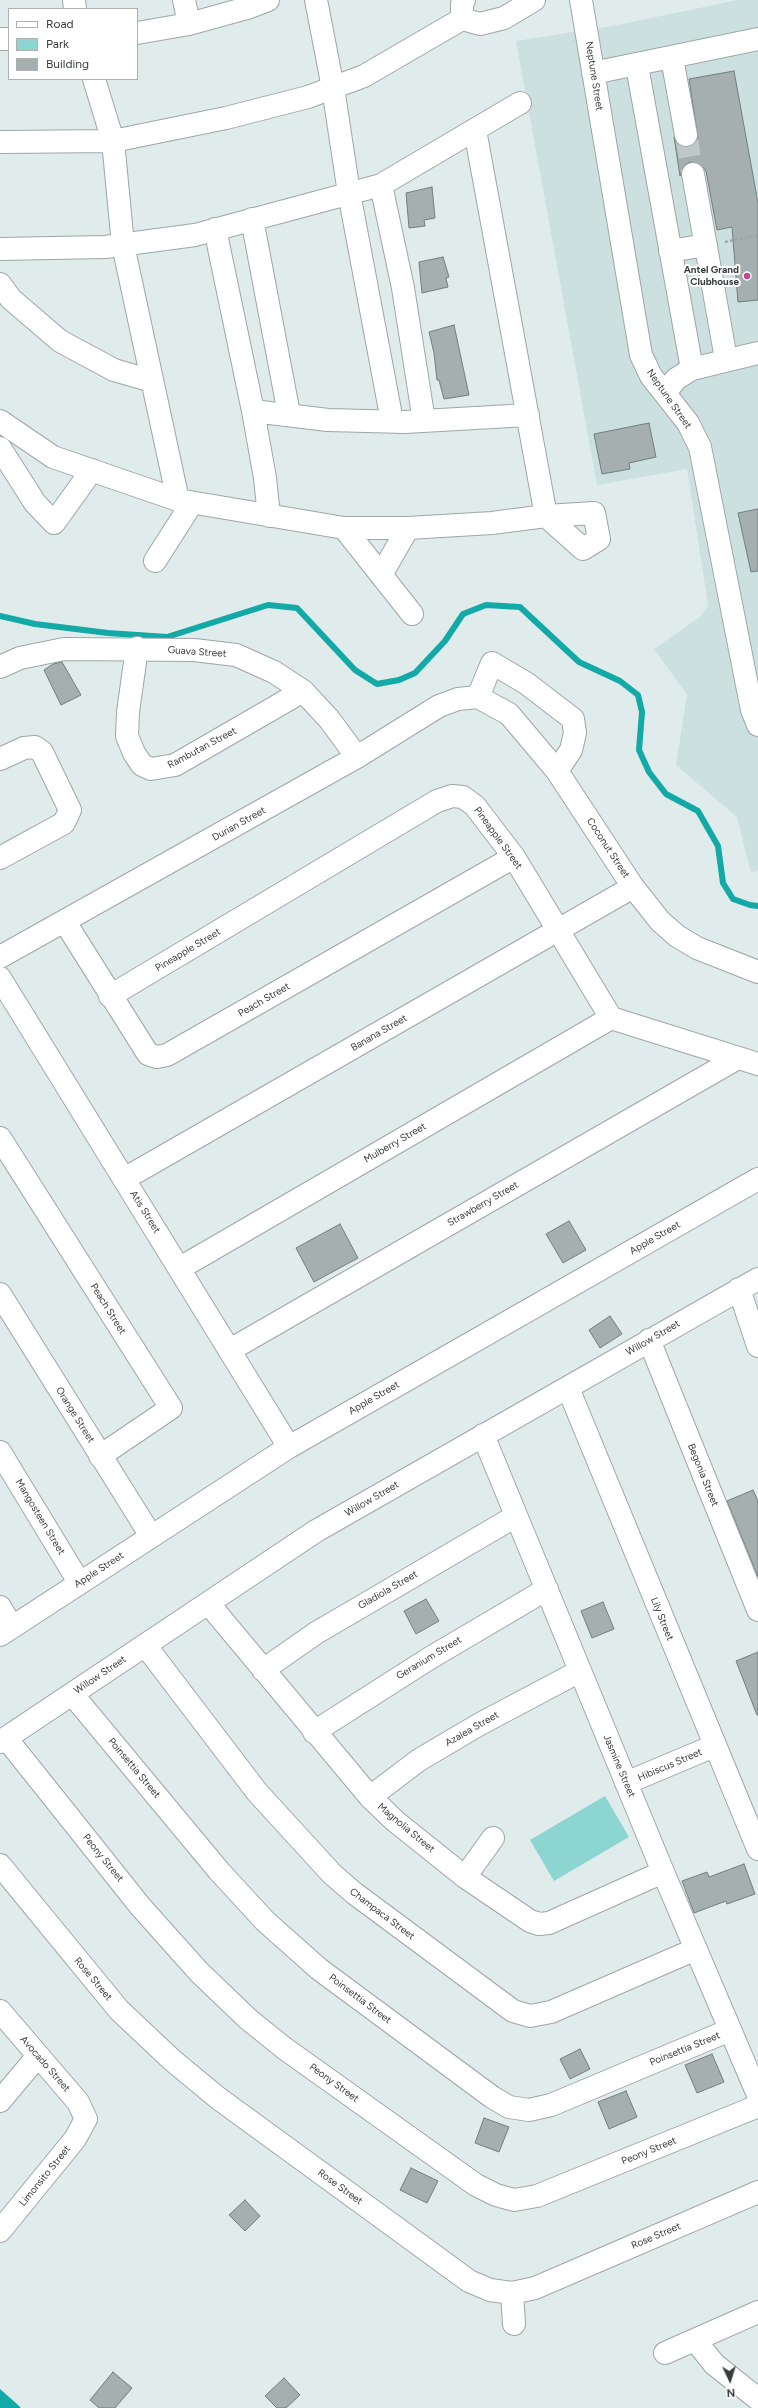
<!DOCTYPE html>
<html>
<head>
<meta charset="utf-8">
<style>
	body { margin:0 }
	#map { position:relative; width:758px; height:2408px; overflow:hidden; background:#e0ebeb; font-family:Figtree,sans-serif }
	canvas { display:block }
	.legend { position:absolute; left:8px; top:8px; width:130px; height:72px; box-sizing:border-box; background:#fff; border:1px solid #afb1b1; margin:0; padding:5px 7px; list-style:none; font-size:12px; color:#383c3c }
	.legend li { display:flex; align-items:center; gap:8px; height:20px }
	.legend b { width:20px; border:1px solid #afb1b1 }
	.north { position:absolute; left:710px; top:2360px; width:40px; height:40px; -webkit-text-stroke:3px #fff; paint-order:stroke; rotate:176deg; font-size:11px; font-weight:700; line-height:16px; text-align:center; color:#383c3c }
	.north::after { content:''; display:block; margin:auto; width:14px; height:18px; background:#383c3c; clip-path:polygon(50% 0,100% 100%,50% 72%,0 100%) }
</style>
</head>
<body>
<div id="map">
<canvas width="758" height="2408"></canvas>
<ul class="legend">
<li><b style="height:5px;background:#fff"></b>Road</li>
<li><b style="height:11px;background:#8cd5d1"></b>Park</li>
<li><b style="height:11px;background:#a5afaf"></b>Building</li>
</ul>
<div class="north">N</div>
</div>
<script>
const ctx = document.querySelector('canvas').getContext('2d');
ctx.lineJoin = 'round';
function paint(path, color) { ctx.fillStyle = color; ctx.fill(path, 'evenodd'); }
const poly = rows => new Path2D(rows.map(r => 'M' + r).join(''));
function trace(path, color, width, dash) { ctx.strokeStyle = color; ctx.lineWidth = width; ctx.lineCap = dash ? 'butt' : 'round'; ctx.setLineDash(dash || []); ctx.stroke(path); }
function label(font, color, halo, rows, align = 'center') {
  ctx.font = font + ' Figtree,sans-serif'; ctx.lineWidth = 4; ctx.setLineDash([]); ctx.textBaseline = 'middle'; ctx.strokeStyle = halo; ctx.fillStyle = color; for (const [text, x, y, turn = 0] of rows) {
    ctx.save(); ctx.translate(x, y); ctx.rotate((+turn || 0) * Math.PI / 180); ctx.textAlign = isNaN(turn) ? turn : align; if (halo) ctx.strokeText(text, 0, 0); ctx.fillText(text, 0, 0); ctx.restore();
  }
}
const built = poly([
	[738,0,758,0,758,870,751,873,737,817,676,765,687,695,654,649,701,616,708,605,687,469,597,485,516,41,617,25]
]);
const green = poly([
	[605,1796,629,1837,554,1881,530,1840]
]);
const water = poly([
	[0,2389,17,2404,21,2408,0,2408]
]);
const stream = poly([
	[0,616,35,624,108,633,167,637,268,605,297,608,355,670,377,684,399,680,415,673,445,641,463,614,486,605,520,607,579,662,620,681,638,695,642,712,639,750,649,772,666,794,698,811,718,846,723,883,733,899,750,905,758,906]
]);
const building = poly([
	[734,71,758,203,758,300,738,302,732,227,717,230,706,171,702,166,690,162,685,165,680,176,674,137,677,143,682,147,694,145,698,139,689,79,734,71],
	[432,187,435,218,424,220,425,226,409,228,406,193,432,187],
	[443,257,449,277,446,278,448,287,422,293,419,262,443,257],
	[454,325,469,395,444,399,439,380,437,380,434,353,429,332,454,325],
	[649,423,656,457,629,463,630,469,602,474,594,434,649,423],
	[758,509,758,571,751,572,738,513,758,509],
	[62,662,81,695,61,705,44,670,53,664,62,662],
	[569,1221,586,1250,563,1263,546,1234,569,1221],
	[340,1224,358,1258,314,1282,296,1248,340,1224],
	[610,1316,622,1334,600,1348,589,1330,610,1316],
	[753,1490,758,1501,758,1577,727,1501,753,1490],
	[426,1599,439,1621,416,1634,404,1611,426,1599],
	[603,1602,614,1629,592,1638,581,1611,603,1602],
	[758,1652,758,1715,757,1715,736,1661,758,1652],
	[744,1864,755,1894,727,1904,726,1901,694,1913,682,1881,707,1872,709,1877,744,1864],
	[580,2049,590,2069,570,2079,560,2059,580,2049],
	[712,2054,724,2082,697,2093,685,2065,712,2054],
	[626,2091,637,2117,609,2129,598,2102,626,2091],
	[484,2118,509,2127,499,2152,475,2143,484,2118],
	[411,2168,438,2181,427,2203,400,2190,411,2168],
	[245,2200,260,2216,245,2231,229,2215,245,2200],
	[113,2372,132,2388,115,2408,99,2408,90,2400,113,2372],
	[284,2378,300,2395,286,2408,277,2408,265,2396,284,2378]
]);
const minorTunnel = poly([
	[686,135,693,174]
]);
const path = poly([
	[725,242,758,235]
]);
const minor = poly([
	[74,0,75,9],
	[184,0,189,24],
	[316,0,333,88,349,193,392,421],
	[581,0,641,355,651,376,688,423,700,447,752,710,758,725],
	[462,19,462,4,464,0],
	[137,33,189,24,247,8,268,0],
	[0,39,9,39],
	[672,58,686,135],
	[637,66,692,369],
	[593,73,758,39],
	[94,79,113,141,123,245,178,500],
	[0,142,113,141,226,118,308,97,364,76,462,19,480,24,504,18,534,0],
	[693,174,726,359],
	[381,185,403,288,424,421],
	[252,219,289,414],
	[215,229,253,411,265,478,269,516],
	[0,249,105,247,195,235,381,185,520,103],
	[670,251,706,245],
	[0,284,11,299,60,341,114,370,152,381],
	[665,393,676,379,692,369,758,353],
	[253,411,328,420,405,422,528,415],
	[0,421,53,457,178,500,344,528,408,528,492,523,546,516,594,513,599,539,583,549,546,516,475,130],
	[0,448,35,503,54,523,92,470],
	[344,528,412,614],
	[155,561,192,503],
	[381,575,408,528],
	[137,648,128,712,127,736,134,753,142,765,151,769,175,765,303,691],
	[0,667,20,658,64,649,194,650,236,655,274,672,303,691,329,719,357,757],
	[478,697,492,663,526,683,573,719,575,733,571,750,557,771],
	[0,759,24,748,35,747,42,752,70,810,64,823,0,858],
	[65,922,148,1054,157,1057,167,1055,514,857],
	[0,957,357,757,439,706,458,699,478,697,509,714,557,771,633,887,660,921,677,936,697,948,758,972],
	[0,978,289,1447],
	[110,996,437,801,452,796,463,797,475,806,514,857,611,1018,758,1064],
	[0,1138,171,1408,100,1456],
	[124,1179,633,887],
	[180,1268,611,1018],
	[739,1289,758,1346],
	[0,1294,151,1536],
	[649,1340,758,1610],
	[230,1350,736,1059],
	[568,1388,758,1849],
	[483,1435,663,1872,758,2095],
	[0,1452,79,1582],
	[208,1603,370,1797,395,1821,465,1877,530,1921,539,1924,549,1923,663,1872],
	[0,1607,12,1627],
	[0,1635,289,1447,758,1179],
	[145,1645,257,1792,332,1874,354,1893,513,2011,530,2016,551,2012,696,1949],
	[263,1670,316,1633,516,1516],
	[72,1694,219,1871,265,1921,319,1969,492,2097,509,2107,529,2110,551,2105,730,2030],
	[314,1732,430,1658,547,1589],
	[6,1738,140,1906,199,1972,248,2019,284,2048,476,2185,496,2195,514,2200,537,2196,758,2106],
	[0,1742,316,1531,758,1279],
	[626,1783,714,1746],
	[370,1797,419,1760,480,1724,580,1671],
	[0,1865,119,2010,172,2060,218,2098,469,2281,490,2290,512,2293,535,2288,758,2192],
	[465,1877,493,1838],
	[0,2011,78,2102,86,2119,75,2139,0,2231],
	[0,2101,37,2057],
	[512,2293,514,2324],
	[695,2340,714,2364,758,2399],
	[665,2353,758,2312]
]);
const markers = [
	[747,276,4,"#c1479a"]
];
const streetNames = [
	["Neptune Street",594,76,81],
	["Neptune Street",669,399,55],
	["Guava Street",197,652,4],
	["Rambutan Street",202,748,-28],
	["Durian Street",239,824,-29],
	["Pineapple Street",498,838,54],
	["Coconut Street",608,848,57],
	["Pineapple Street",188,950,-31],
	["Peach Street",264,1000,-30],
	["Banana Street",379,1033,-30],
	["Mulberry Street",395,1143,-30],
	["Strawberry Street",483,1204,-30],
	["Atis Street",145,1212,58],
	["Apple Street",655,1238,-30],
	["Peach Street",108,1309,58],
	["Willow Street",653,1338,-30],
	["Apple Street",374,1398,-30],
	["Orange Street",75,1415,58],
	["Begonia Street",703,1475,68],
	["Willow Street",372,1499,-30],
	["Mangosteen Street",40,1517,59],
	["Apple Street",99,1570,-33],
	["Gladiola Street",388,1590,-30],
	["Lily Street",662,1619,68],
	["Geranium Street",429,1658,-31],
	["Willow Street",100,1675,-34],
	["Azalea Street",472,1729,-30],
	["Hibiscus Street",670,1765,-23],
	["Jasmine Street",619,1766,67],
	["Poinsettia Street",134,1768,50],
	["Magnolia Street",406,1828,40],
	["Peony Street",103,1858,51],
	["Champaca Street",382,1914,37],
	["Rose Street",93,1979,50],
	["Poinsettia Street",360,1999,37],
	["Poinsettia Street",685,2049,-22],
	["Avocado Street",45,2064,49],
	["Peony Street",334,2083,36],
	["Peony Street",649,2151,-22],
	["Limonsito Street",45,2176,-51],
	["Rose Street",340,2187,36],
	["Rose Street",656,2236,-23]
];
const poiNames = [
	["Antel Grand",739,270],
	["Clubhouse",739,282]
];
paint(built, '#cce1df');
paint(green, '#8cd5d1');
paint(water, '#12a9a6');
trace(stream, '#12a9a6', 6);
paint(building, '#a5afaf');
trace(building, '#737d7d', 1);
trace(minorTunnel, '#bec8c8', 22, [22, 11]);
trace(minor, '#9ca7a6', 24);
trace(path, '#9ea6a6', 2.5, [3, 2]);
trace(minor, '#fff', 22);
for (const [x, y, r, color] of markers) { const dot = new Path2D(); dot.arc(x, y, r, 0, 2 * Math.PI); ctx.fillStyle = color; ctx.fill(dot); trace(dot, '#fff', 1.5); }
label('10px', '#383c3c', '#fff', streetNames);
label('bold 10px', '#383c3c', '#fff', poiNames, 'right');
</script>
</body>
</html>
